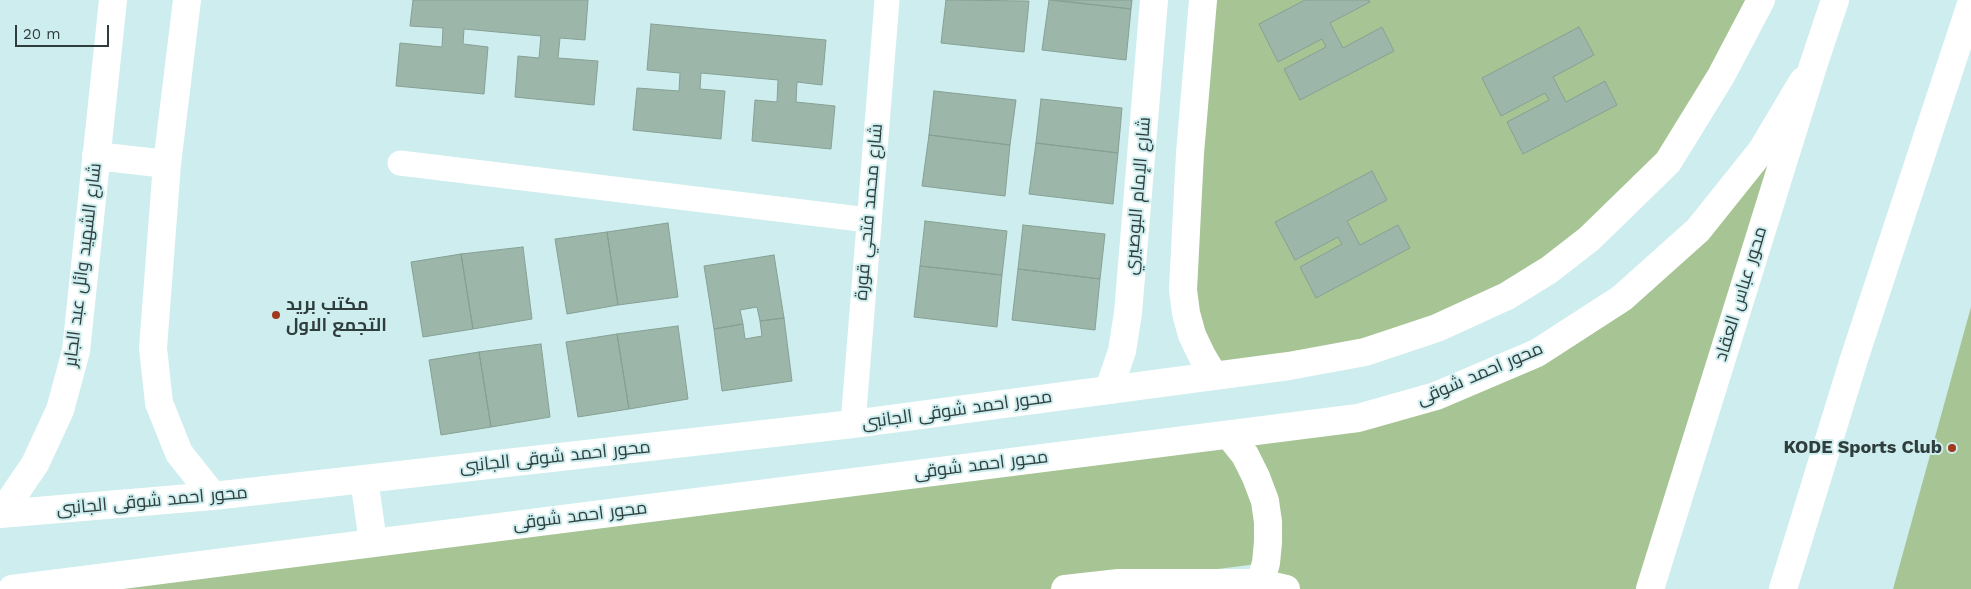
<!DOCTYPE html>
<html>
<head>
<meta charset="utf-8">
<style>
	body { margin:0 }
	#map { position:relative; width:1971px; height:589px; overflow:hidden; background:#cdedee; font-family:"Work Sans",sans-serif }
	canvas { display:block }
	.scale { position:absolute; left:15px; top:25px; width:94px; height:22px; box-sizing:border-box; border:2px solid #303d3d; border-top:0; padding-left:6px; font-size:15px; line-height:18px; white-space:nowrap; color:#303d3d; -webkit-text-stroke:4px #cdedee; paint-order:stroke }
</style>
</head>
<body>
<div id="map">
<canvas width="1971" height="589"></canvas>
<div class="scale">20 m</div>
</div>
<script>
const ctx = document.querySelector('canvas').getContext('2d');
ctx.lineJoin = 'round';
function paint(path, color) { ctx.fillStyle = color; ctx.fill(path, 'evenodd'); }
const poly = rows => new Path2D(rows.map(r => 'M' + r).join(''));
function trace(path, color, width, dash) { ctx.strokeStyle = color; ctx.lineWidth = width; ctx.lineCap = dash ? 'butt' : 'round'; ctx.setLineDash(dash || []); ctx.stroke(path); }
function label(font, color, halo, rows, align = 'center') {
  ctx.font = font + ' "Work Sans",Cairo,sans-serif'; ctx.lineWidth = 4; ctx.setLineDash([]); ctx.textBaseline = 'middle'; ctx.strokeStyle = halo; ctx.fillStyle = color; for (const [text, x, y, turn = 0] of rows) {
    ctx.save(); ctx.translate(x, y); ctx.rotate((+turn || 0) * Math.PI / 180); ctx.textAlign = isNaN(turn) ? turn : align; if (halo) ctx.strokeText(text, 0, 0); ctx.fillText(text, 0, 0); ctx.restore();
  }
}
const green = poly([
	[1203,0,1761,0,1626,204,1437,328,1214,376,1192,335],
	[1814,63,1650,589,1101,589,1260,583,1265,563,1061,589,15,589,1358,418,1537,353,1698,230],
	[1971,307,1971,589,1893,589]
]);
const building = poly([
	[413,0,588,0,585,40,560,38,558,58,598,61,594,105,515,97,518,56,539,58,541,36,464,29,463,44,488,47,484,94,396,86,400,43,442,47,443,28,410,26,413,0],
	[946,0,1029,1,1024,52,941,43,946,0],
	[1049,0,1131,9,1126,60,1042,50,1049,0],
	[1055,0,1132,0,1131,9,1055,0],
	[1305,0,1369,0,1370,2,1330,23,1343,48,1382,27,1394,51,1300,100,1284,69,1326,47,1322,39,1278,62,1259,24,1305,0],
	[651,24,826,40,822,85,797,82,796,102,835,106,831,149,752,141,755,100,777,102,778,80,701,73,700,89,725,91,721,139,633,130,637,88,679,91,680,73,647,70,651,24],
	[1579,27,1594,55,1553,77,1566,102,1605,81,1617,105,1523,154,1507,122,1549,100,1545,93,1501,116,1482,78,1579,27],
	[934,91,1016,100,1010,145,929,135,934,91],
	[1041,99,1122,108,1118,153,1036,143,1041,99],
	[929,135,1010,145,1005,196,922,186,929,135],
	[1036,143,1118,153,1113,204,1029,194,1036,143],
	[1372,171,1387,200,1347,221,1360,245,1398,225,1410,248,1316,298,1300,267,1342,244,1338,237,1295,260,1275,222,1372,171],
	[925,221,1007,231,1002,275,920,266,925,221],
	[668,223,678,297,618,305,607,232,668,223],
	[1023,225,1105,234,1100,279,1018,269,1023,225],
	[607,232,618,305,567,314,555,239,607,232],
	[523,247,532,319,473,329,461,254,523,247],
	[461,254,473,329,423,337,411,262,461,254],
	[774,255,784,318,760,321,757,307,740,310,743,324,714,329,704,266,774,255],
	[920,266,1002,275,997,327,914,317,920,266],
	[1018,269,1100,279,1095,330,1012,320,1018,269],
	[784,318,792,381,722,391,714,329,743,324,745,339,762,336,760,321,784,318],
	[678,326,688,399,629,409,617,334,678,326],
	[617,334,629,409,578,417,566,342,617,334],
	[541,344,550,417,491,427,479,352,541,344],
	[479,352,491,427,441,435,429,360,479,352]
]);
const minor = poly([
	[400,163,868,220],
	[853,424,887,0]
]);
const tertiary = poly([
	[187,0,167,164,153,348,159,403,179,453,213,496],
	[1203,0,1190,153,1183,290,1186,313,1192,335,1202,356,1214,376],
	[96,156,167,164],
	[1109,389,1122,351,1128,313,1154,0],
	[0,514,213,496,853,424,1289,366,1365,352,1437,328,1507,296,1549,270,1589,239,1668,162,1721,76,1761,0],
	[1,514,35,464,60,410,76,351,113,0]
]);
const secondary = poly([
	[1229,435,1245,455,1256,477,1265,501,1268,522,1268,542,1266,563,1260,583],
	[364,479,373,542],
	[12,589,1358,418,1436,396,1537,353,1622,298,1698,230,1762,150,1803,81],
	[1065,589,1119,583,1260,583,1286,589]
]);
const primary = poly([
	[1650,589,1814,63,1835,0],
	[1783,589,1854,359,1971,4]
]);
const markers = [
	[276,315,5,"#a1391d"],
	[1952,448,5,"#a1391d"]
];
const streetNames = [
	["شارع الإمام البوصيري",1138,196,-85],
	["شارع محمد فتحي قورة",869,212,-85],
	["شارع الشهيد وائل عبد الجابر",83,265,-83],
	["محور عباس العقاد",1741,294,-73],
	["محور احمد شوقى",1480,374,-23],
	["محور احمد شوقى الجانبى",957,410,-8],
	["محور احمد شوقى الجانبى",555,457,-6],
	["محور احمد شوقى",981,465,-7],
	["محور احمد شوقى الجانبى",152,501,-5],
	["محور احمد شوقى",580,516,-7]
];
const poiNames = [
	["مكتب بريد",286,305],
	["التجمع الاول",286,326],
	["KODE Sports Club",1942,448,"right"]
];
paint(green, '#a7c594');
paint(building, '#9cb7aa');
trace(building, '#86a094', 1);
trace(minor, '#fff', 25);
trace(tertiary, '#fff', 28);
trace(secondary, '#fff', 28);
trace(primary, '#fff', 28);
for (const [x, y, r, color] of markers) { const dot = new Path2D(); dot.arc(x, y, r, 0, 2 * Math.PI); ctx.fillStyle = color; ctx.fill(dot); trace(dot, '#cdedee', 2); }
label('18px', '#303d3d', '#cdedee', streetNames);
label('bold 18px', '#303d3d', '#cdedee', poiNames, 'left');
</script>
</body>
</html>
